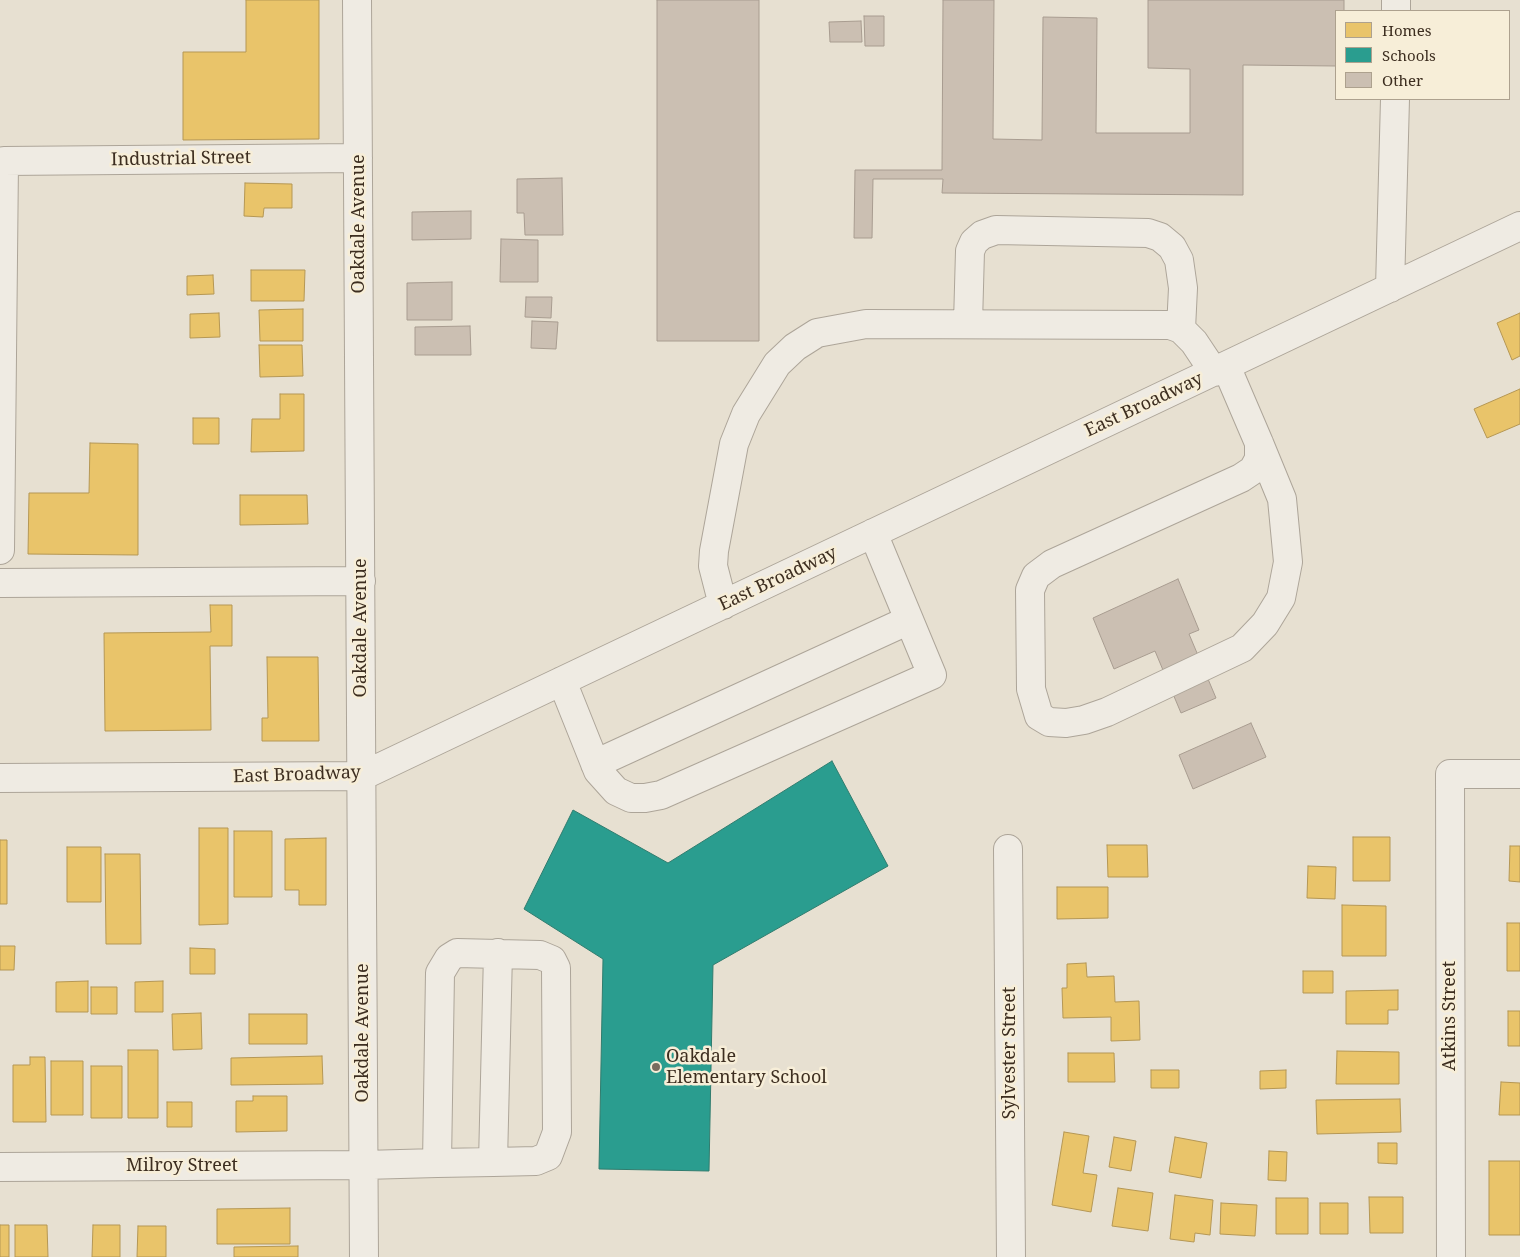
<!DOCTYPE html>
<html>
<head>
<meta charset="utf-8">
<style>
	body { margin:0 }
	#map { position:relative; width:1520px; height:1257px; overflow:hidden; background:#e7e0d1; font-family:"Noto Serif",serif }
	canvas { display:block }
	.legend { position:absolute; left:1335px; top:10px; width:175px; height:90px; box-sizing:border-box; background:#f7eed8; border:1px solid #ada18e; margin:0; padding:6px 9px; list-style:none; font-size:15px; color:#3d2e20 }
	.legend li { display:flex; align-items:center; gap:10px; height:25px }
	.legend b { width:25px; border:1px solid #ada18e }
</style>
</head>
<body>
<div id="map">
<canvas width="1520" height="1257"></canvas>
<ul class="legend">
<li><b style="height:14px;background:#e9c46a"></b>Homes</li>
<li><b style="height:14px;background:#2a9d8f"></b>Schools</li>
<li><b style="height:14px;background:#cbbfb2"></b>Other</li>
</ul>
</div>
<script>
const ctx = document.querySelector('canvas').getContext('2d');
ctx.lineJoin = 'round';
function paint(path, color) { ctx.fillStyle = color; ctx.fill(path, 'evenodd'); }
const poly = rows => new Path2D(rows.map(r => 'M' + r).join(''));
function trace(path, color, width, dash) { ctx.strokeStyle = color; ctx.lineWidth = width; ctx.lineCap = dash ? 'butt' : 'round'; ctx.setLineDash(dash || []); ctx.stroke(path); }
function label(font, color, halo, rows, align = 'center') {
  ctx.font = font + ' "Noto Serif",serif'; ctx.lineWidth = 5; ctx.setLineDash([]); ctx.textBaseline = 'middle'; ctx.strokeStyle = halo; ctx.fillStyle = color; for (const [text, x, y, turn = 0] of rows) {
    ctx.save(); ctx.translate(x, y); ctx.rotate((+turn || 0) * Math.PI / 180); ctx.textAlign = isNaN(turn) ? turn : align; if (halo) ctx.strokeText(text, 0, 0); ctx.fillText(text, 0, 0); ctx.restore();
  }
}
const homes = poly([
	[246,0,319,0,319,139,183,140,183,52,246,52,246,0],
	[245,183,292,184,292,208,264,208,263,217,244,216,245,183],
	[251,270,305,270,304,301,251,301,251,270],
	[213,275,214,294,187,295,187,276,213,275],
	[303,309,303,341,260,341,259,310,303,309],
	[219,313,220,337,190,338,190,314,219,313],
	[1520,313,1520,356,1512,360,1497,323,1520,313],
	[259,345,302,345,303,376,260,377,259,345],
	[1520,389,1520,424,1487,438,1474,409,1520,389],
	[280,394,304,394,304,451,251,452,252,419,280,419,280,394],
	[193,418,219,418,219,444,193,444,193,418],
	[90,443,138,444,138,555,28,554,29,493,89,493,90,443],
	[240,495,307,495,308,524,240,525,240,495],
	[210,605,232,605,232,646,210,646,211,730,105,731,104,633,211,632,210,605],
	[267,657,318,657,319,741,262,741,262,718,268,718,267,657],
	[199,828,228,828,228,924,199,925,199,828],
	[234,831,272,831,272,897,234,897,234,831],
	[1353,837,1390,837,1390,881,1353,881,1353,837],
	[326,838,326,905,299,905,299,890,285,890,285,839,326,838],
	[0,840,7,840,7,904,0,904,0,840],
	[1107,845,1147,845,1148,877,1108,877,1107,845],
	[1510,846,1520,846,1520,882,1509,881,1510,846],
	[67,847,101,847,101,902,67,902,67,847],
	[105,854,140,854,141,944,106,944,105,854],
	[1308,866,1336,867,1335,899,1307,898,1308,866],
	[1057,887,1108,887,1108,918,1057,919,1057,887],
	[1342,905,1386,906,1386,956,1342,956,1342,905],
	[1507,923,1520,923,1520,971,1507,971,1507,923],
	[0,946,15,946,14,970,0,970,0,946],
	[190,948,215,949,215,974,190,974,190,948],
	[1086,963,1087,977,1114,976,1115,1002,1139,1001,1140,1040,1111,1041,1111,1017,1063,1018,1062,988,1067,988,1067,964,1086,963],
	[1303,971,1333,971,1333,993,1303,993,1303,971],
	[88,981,88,1012,56,1012,56,982,88,981],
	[163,981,163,1012,135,1012,135,982,163,981],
	[91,987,117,987,117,1014,91,1014,91,987],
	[1398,990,1398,1010,1388,1010,1388,1024,1346,1024,1346,991,1398,990],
	[1508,1011,1520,1011,1520,1046,1508,1046,1508,1011],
	[201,1013,202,1049,173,1050,172,1014,201,1013],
	[249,1014,307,1014,307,1044,249,1044,249,1014],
	[128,1050,158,1050,158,1118,128,1118,128,1050],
	[1337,1051,1399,1052,1399,1084,1336,1084,1337,1051],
	[1068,1053,1114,1053,1115,1082,1068,1082,1068,1053],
	[322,1056,323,1084,231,1085,231,1058,322,1056],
	[30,1057,45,1057,46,1122,13,1122,13,1065,30,1065,30,1057],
	[51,1061,83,1061,83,1115,51,1115,51,1061],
	[91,1066,122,1066,122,1118,91,1118,91,1066],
	[1151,1070,1179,1070,1179,1088,1151,1088,1151,1070],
	[1286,1070,1286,1088,1260,1089,1260,1071,1286,1070],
	[1501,1082,1520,1083,1520,1115,1499,1115,1501,1082],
	[253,1096,287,1096,287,1131,236,1132,236,1101,253,1101,253,1096],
	[1400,1099,1401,1132,1317,1134,1316,1100,1400,1099],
	[167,1102,192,1102,192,1127,167,1127,167,1102],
	[1064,1132,1089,1136,1083,1173,1097,1175,1091,1212,1052,1205,1064,1132],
	[1114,1137,1136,1141,1131,1171,1109,1167,1114,1137],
	[1175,1137,1207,1143,1201,1178,1169,1172,1175,1137],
	[1378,1143,1397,1143,1397,1164,1378,1163,1378,1143],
	[1269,1151,1287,1152,1286,1181,1268,1180,1269,1151],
	[1489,1161,1520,1161,1520,1235,1489,1235,1489,1161],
	[1118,1188,1153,1193,1148,1231,1112,1226,1118,1188],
	[1175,1195,1213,1200,1210,1235,1195,1233,1194,1242,1170,1239,1175,1195],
	[1369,1197,1403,1197,1403,1233,1370,1233,1369,1197],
	[1276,1198,1308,1198,1308,1234,1276,1234,1276,1198],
	[1221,1203,1257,1205,1255,1236,1220,1234,1221,1203],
	[1320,1203,1348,1203,1348,1234,1320,1234,1320,1203],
	[290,1208,290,1244,217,1244,217,1209,290,1208],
	[0,1225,9,1225,9,1257,0,1257,0,1225],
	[15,1225,47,1225,48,1257,15,1257,15,1225],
	[93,1225,120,1225,120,1257,92,1257,93,1225],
	[138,1226,166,1226,166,1257,137,1257,138,1226],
	[298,1246,298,1257,234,1257,234,1247,298,1246]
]);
const schools = poly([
	[832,761,888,866,713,965,709,1171,599,1169,603,959,524,909,573,810,668,863,832,761]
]);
const building = poly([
	[657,0,759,0,759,341,657,341,657,0],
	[943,0,994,0,993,139,1042,140,1043,17,1097,18,1096,133,1190,133,1190,69,1148,68,1148,0,1344,0,1344,11,1336,11,1336,66,1243,65,1243,195,942,193,943,179,873,179,872,238,854,238,855,170,942,170,943,0],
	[864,16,884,16,884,46,865,46,864,16],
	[861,21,862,42,830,42,829,22,861,21],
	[562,178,563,235,525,235,524,213,517,213,517,179,562,178],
	[471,211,471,239,412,240,412,212,471,211],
	[501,239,538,240,538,282,500,282,501,239],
	[452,282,452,320,407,320,407,283,452,282],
	[526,297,552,297,551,318,525,317,526,297],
	[532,321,558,322,556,349,531,348,532,321],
	[470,326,471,355,415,355,415,327,470,326],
	[1178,579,1199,630,1189,634,1216,698,1181,713,1155,651,1114,669,1093,618,1178,579],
	[1251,723,1266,757,1193,789,1179,755,1251,723]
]);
const minor = poly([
	[357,0,364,1257],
	[1396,11,1396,0],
	[1390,288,1395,99],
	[968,323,970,251,974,242,982,235,996,230,1148,233,1160,237,1172,247,1179,260,1183,288,1181,329],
	[1226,366,1259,443],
	[1259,443,1282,499,1288,562,1281,598,1265,624,1242,648,1107,712,1084,720,1066,723,1049,722,1039,716,1031,689,1030,590,1036,576,1052,564,1241,478,1253,470,1259,459,1259,443],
	[0,550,4,161,358,158],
	[0,583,361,581],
	[723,605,713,566,714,551,734,444,746,414,777,364,795,347,817,333,866,324,1170,325,1181,329,1194,342,1214,372],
	[562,681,598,771,616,791,631,798,645,798,661,795,932,675,873,533],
	[595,764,909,620],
	[0,778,362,776,1520,226],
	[1008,849,1011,1257],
	[493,1162,498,953],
	[0,1167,364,1165,437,1163,493,1162,536,1161,548,1156,557,1132,556,968,552,960,540,955,457,953,449,958,440,973,437,1163],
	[1451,1257,1450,774,1520,774]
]);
const markers = [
	[656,1067,5,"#786c5e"]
];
const streetNames = [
	["Industrial Street",181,159,-1],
	["Oakdale Avenue",359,224,-90],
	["East Broadway",1144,405,-25],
	["East Broadway",778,579,-25],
	["Oakdale Avenue",361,628,-90],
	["East Broadway",297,775,-2],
	["Atkins Street",1450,1016,-90],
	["Oakdale Avenue",363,1033,-90],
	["Sylvester Street",1010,1053,-90],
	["Milroy Street",182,1166]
];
const poiNames = [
	["Oakdale",666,1057],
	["Elementary School",666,1078]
];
paint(homes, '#e9c46a');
trace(homes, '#b59754', 1);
paint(schools, '#2a9d8f');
trace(schools, '#307c6e', 1);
paint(building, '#cbbfb2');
trace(building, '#a89c90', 1);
trace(minor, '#ada599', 30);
trace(minor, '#efebe3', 28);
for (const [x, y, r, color] of markers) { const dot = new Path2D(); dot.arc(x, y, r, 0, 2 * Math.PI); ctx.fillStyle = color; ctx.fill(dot); trace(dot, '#f7eed8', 2); }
label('18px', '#3d2e20', '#f7eed8', streetNames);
label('18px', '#3d2e20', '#f7eed8', poiNames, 'left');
</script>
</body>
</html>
